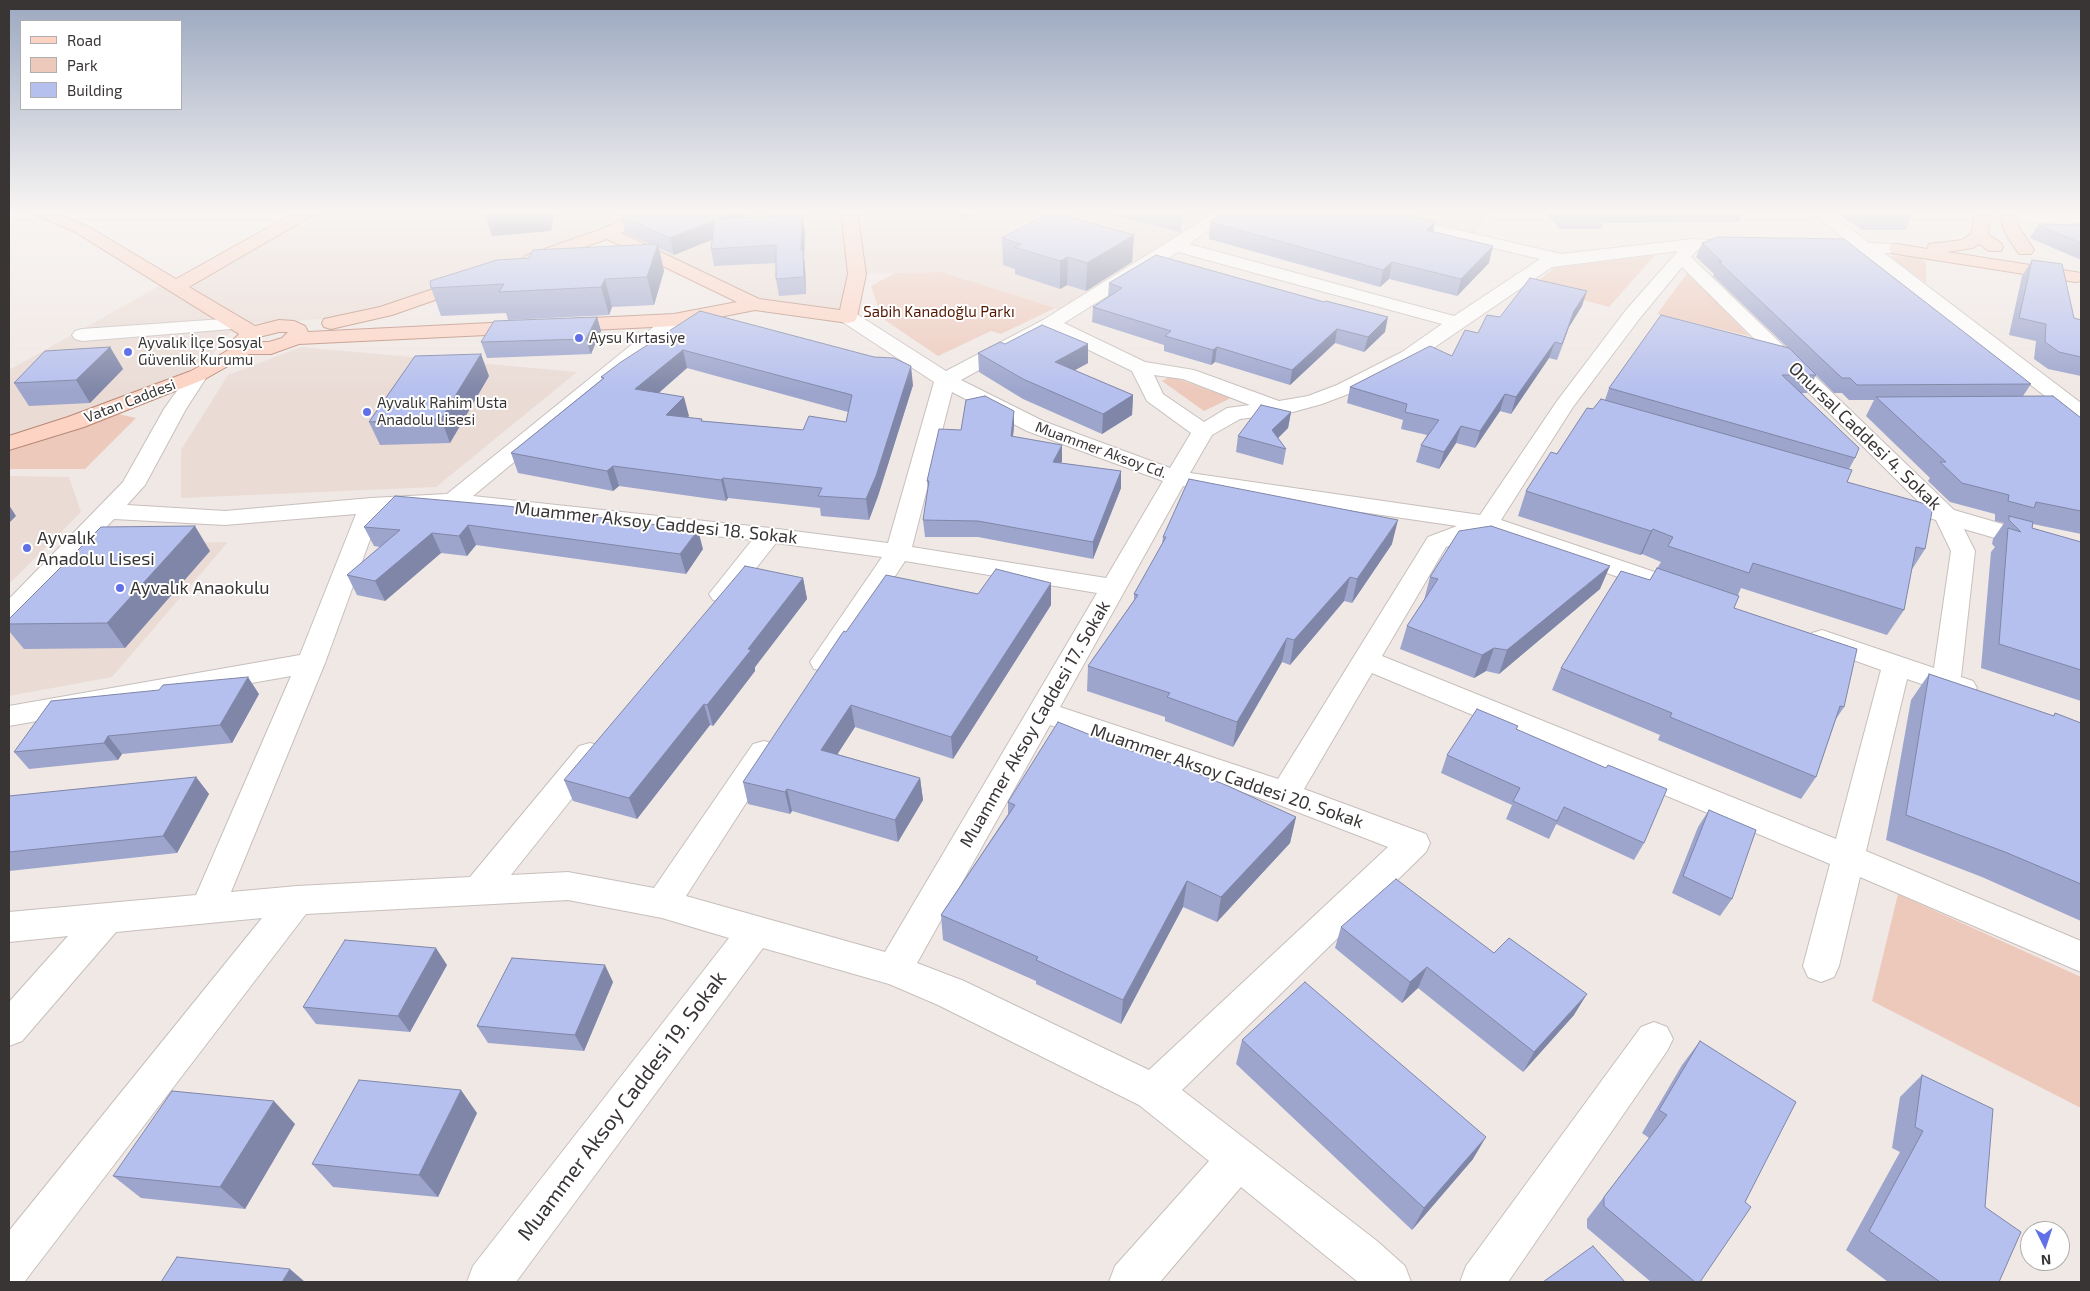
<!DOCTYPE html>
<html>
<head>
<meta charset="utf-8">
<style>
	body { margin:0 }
	#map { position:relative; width:2090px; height:1291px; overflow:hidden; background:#f0e8e5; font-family:"Exo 2",sans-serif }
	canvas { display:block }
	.frame { position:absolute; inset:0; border:10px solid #383534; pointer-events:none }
	.legend { position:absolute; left:20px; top:20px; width:162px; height:90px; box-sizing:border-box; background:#fff; border:1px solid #afaeae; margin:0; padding:6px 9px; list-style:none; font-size:15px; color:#383534 }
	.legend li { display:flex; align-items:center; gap:10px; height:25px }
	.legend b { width:25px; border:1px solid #afaeae }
	.north { position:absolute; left:2020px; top:1221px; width:50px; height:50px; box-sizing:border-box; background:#fff; border:1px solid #afaeae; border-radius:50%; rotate:176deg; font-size:14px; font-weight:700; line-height:20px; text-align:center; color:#383534 }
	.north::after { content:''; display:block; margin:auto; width:18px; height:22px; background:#6270e8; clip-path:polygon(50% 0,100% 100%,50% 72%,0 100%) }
</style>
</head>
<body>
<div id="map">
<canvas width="2090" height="1291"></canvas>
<div class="frame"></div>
<ul class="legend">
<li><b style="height:6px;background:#fdd3c3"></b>Road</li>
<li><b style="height:14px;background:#edc9bc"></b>Park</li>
<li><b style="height:14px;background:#b6c0ee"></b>Building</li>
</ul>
<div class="north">N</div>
</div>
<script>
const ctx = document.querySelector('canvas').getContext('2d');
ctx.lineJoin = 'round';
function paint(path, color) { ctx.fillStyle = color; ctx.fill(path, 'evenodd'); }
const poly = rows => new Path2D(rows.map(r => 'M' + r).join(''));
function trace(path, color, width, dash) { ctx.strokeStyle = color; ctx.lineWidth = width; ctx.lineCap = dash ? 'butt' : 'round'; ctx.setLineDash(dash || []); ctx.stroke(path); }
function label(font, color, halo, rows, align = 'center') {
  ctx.font = font + ' "Exo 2",sans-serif'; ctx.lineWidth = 4; ctx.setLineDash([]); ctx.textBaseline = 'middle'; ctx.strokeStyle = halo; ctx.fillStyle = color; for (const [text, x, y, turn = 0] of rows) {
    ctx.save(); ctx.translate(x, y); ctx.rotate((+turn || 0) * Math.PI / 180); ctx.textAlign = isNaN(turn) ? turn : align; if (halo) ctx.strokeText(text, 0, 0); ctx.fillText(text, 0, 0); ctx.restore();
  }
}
const built = poly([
	[307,212,1226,212,1069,313,941,272,857,274,848,317,755,304,608,233,385,311,341,318,237,324,204,365,198,375,77,422,9,443,9,370,168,281,177,286],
	[1362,212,1493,212,1471,238],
	[301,347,577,372,436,487,181,498,181,450,228,375],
	[9,476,69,477,81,512,9,584],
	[228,542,112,677,9,696,9,630,92,545]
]);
const green = poly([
	[1656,254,1609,307,1532,286,1554,268],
	[1895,256,1919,257,1926,263,1926,283,1890,257],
	[941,272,995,289,1055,308,1001,334,991,331,938,356,886,321,877,304,871,286,895,273],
	[1688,272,1749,336,1657,314],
	[1171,376,1195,385,1231,398,1204,411,1162,381],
	[113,413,136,418,85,469,9,469,9,448],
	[1898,894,2081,977,2081,1108,1872,1001]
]);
const minor = poly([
	[1216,212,1234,212,1189,244,1454,316,1540,259,1356,215,1354,212,1381,212,1561,254,1693,239,1709,240,1711,244,1709,248,1698,249,1691,257,1954,510,2081,547,2081,563,1964,529,1975,551,1961,677,1973,681,1977,688,1973,695,1963,698,1907,679,1866,851,2081,941,2081,972,1860,877,1839,966,1834,977,1821,982,1808,977,1803,966,1830,864,1372,673,1304,789,1426,834,1430,843,1426,852,1182,1090,1377,1241,1405,1266,1411,1282,1358,1282,1241,1187,1160,1282,1109,1282,1115,1266,1209,1161,1139,1105,938,1005,889,984,763,948,516,1282,467,1282,473,1266,729,938,662,918,568,900,306,914,25,1281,9,1282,9,1231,262,918,116,932,22,1041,9,1046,9,1002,68,936,9,942,9,912,196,895,291,676,9,726,9,706,300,655,356,514,225,525,114,519,18,620,9,623,9,599,123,482,164,409,191,371,198,369,205,371,208,375,186,409,145,485,127,505,225,511,371,498,447,494,667,316,674,314,681,316,683,320,681,324,473,496,770,528,888,543,934,382,841,321,839,317,841,313,848,311,855,313,946,371,1043,320,1216,212],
	[1678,251,1626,310,1557,401,1480,515,1190,473,1212,435,1240,419,1293,412,1322,404,1351,393,1416,360,1552,267,1678,251],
	[1178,252,1442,324,1402,352,1337,385,1308,396,1279,401,1194,370,1145,362,1064,323,1178,252],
	[1682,267,1925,508,1922,512,1926,517,1936,520,1951,551,1934,668,1822,630,1812,633,1808,639,1812,645,1881,670,1836,839,1382,656,1446,547,1487,531,1678,598,1687,600,1696,598,1700,592,1696,586,1501,520,1573,407,1640,318,1682,267],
	[1050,331,1132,371,1147,401,1191,433,1170,468,1043,421,961,380,1050,331],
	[1154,375,1183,379,1250,405,1227,408,1204,422,1163,394,1154,375],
	[952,392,1027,431,1163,481,1106,578,912,547,952,392],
	[1183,486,1457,526,1428,537,1278,779,1060,707,1183,486],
	[453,508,752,540,709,594,713,600,722,602,731,600,776,543,882,557,810,662,814,669,824,671,834,669,905,561,1097,593,885,952,686,896,779,752,775,744,764,741,753,744,654,888,568,872,511,875,601,762,605,754,601,746,590,743,579,746,470,877,297,886,231,892,325,663,380,512,453,508],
	[1050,725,1274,803,1388,847,1149,1070,964,981,917,963,1050,725],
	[1811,212,1829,212,1869,243,1903,245,1905,249,1903,253,1884,253,2081,403,2081,419,2073,418,1861,252,1810,249,1808,245,1810,241,1816,240,1847,241,1811,212],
	[2008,212,2081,215,2081,225,2010,221,2004,219,2002,216,2008,212],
	[237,318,244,320,246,324,244,328,82,341,75,339,72,335,75,331,82,329,237,318],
	[1654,1022,1667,1027,1673,1039,1667,1051,1508,1282,1460,1282,1466,1266,1641,1027,1654,1022]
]);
const major = poly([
	[33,212,54,212,87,226,176,279,296,212,315,212,313,215,189,287,255,326,279,320,294,321,305,326,308,332,674,314,737,302,607,239,537,264,531,265,525,264,522,260,525,256,602,229,637,212,657,212,655,215,621,233,759,299,840,310,848,274,841,212,857,212,866,274,857,317,855,321,848,323,755,310,674,326,299,344,271,354,249,354,205,379,84,427,9,450,9,436,68,417,191,371,234,347,232,341,239,334,75,232,35,215,33,212],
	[279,332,288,332,282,338,269,342,252,342,259,337,279,332],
	[1975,212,1991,212,1988,234,2001,243,2003,247,2001,251,1989,251,1979,244,1973,248,1947,252,2075,272,2081,273,2081,281,2075,282,1897,254,1891,253,1889,249,1891,245,1897,244,1927,249,1929,244,1962,240,1971,234,1975,212],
	[2000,212,2016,212,2019,227,2034,250,2031,254,2019,254,2008,238,2003,227,2000,212],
	[469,277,475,278,478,282,475,286,392,315,331,329,324,327,322,323,324,319,380,307,469,277]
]);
const wall = poly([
	[956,212,997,212,960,217],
	[1102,212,1183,212,1181,232],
	[1226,212,1405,212,1402,214,1489,263,1457,296,1389,279,1380,287,1209,239,1210,222],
	[1545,212,1743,212,1739,222,1603,223,1601,229,1560,229],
	[1836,212,1905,212,1912,216,1905,230,1862,230],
	[802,215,805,231,804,258,805,267,806,294,779,296,776,279,776,263,714,266,711,249,712,239,674,255,659,248,664,271,654,305,612,307,609,315,508,320,506,313,441,316,431,288,529,258,649,244,625,233,621,216,745,218],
	[2081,224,2081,260,2030,238,2038,225],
	[1134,235,1132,262,1086,291,1067,285,1060,289,1015,274,1015,269,1003,265,1002,238],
	[1702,243,2031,384,2023,396,2081,418,2081,534,2033,524,2032,528,2081,542,2081,701,1981,668,1991,552,1995,547,1992,544,1993,539,2004,523,1995,521,1995,514,1950,502,1928,481,1930,478,1866,416,1874,400,1849,400,1842,393,1834,393,1816,375,1807,393,1802,393,1855,458,1849,469,1847,482,1925,549,1911,571,1904,610,1887,635,1741,588,1738,595,1734,608,1844,707,1836,719,1816,777,1801,799,1658,740,1660,735,1552,690,1561,668,1650,580,1661,562,1642,554,1640,555,1518,516,1526,491,1593,409,1605,400,1609,388,1788,348,1713,276,1714,274,1696,257],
	[2032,260,2074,318,2081,320,2081,376,2048,369,2034,359,2036,341,2009,335,2022,276],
	[1109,283,1385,332,1364,352,1335,343,1290,385,1215,362,1211,365,1164,351,1164,345,1092,322,1093,307,1108,297],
	[1582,306,1569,327,1557,360,1549,358,1511,414,1500,411,1475,448,1456,443,1439,469,1416,462,1421,445,1427,435,1401,429,1403,420,1347,403,1350,387,1452,356,1478,333,1500,317],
	[700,311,913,385,878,496,869,520,821,516,820,508,728,498,726,501,619,486,613,491,518,473,511,453,602,379,601,377],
	[687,368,848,412,846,422,803,430,703,421,688,417,689,416,659,393],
	[597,317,601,331,591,354,487,358,481,342],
	[1005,344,1088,363,1075,370,1133,395,1132,415,1102,434,1023,399,979,372,978,353],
	[110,347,123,369,90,403,29,406,14,383],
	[489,376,450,443,380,445,369,422],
	[1291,412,1288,428,1278,438,1286,449,1283,465,1236,452,1238,436],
	[1014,426,1013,437,1062,461,1061,463,1121,471,1121,488,1093,559,978,537,925,537,923,520,928,489,927,481,961,430],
	[395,496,703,549,686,574,476,545,467,556,441,553,385,601,357,595,347,575,380,547,374,546,364,527],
	[1163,537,1392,544,1352,603,1344,601,1290,665,1282,662,1233,747,1165,721,1165,717,1087,691,1088,666,1134,600,1134,594,1162,544],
	[210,551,125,648,24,649,9,631,9,619],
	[1430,577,1600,589,1499,674,1486,671,1474,678,1400,649,1407,626,1424,600],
	[803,578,807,599,755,667,755,671,713,726,710,725,637,819,573,801,564,780],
	[978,594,1051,605,953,759,855,727,837,754,920,778,923,800,898,842,792,811,790,814,748,804,743,782,846,632],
	[1929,674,2053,716,2055,713,2081,723,2081,921,1982,877,1886,840,1911,700],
	[259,694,232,743,122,754,118,760,29,769,14,752],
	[1517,729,1644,843,1634,860,1556,824,1549,839,1506,819,1512,805,1441,773,1447,755],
	[196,777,209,794,177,853,9,871,9,796],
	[1008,802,1296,817,1290,843,1217,922,1183,907,1121,1024,1036,984,1036,981,943,940,941,915,1008,814],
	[1709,810,1732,899,1720,916,1672,893,1698,827],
	[1341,927,1494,953,1574,1015,1523,1072,1418,988,1402,1003,1335,948],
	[447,965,410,1032,316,1024,303,1007],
	[613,982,584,1051,488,1043,477,1026],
	[1242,1040,1473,1159,1412,1230,1236,1064],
	[1700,1041,1700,1282,1651,1282,1587,1228,1587,1219,1649,1138,1642,1133,1682,1065],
	[1922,1075,1985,1207,1999,1282,1888,1282,1846,1250,1900,1152,1892,1148,1900,1097],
	[477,1113,438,1197,333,1187,312,1164],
	[295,1124,245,1209,141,1198,113,1176]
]);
const shadedWall = poly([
	[484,212,555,212,551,231,492,236],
	[736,212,744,212,746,226,717,219],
	[960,212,997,212,960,217],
	[802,215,805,231,804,258,805,267,806,294,801,250],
	[715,220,719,237,674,255,670,238],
	[1435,222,1432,239,1426,230],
	[1134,235,1132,262,1086,291,1087,263],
	[658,244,664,271,654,305,647,277],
	[1493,246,1489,263,1457,296,1461,279],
	[1068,257,1067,285,1060,289,1060,261],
	[1392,262,1389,279,1380,287,1383,270],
	[605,279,612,307,609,315,601,287],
	[1587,291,1582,306,1569,327,1557,360,1574,311],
	[597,317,601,331,591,354,586,339],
	[1388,317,1385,332,1364,352,1368,337],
	[1337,329,1335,343,1290,385,1292,370],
	[1555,342,1549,358,1511,414,1516,397],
	[1088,344,1088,363,1055,381,1055,362],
	[110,347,123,369,90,403,76,380],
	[1217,347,1215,362,1211,365,1213,350],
	[683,350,687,368,641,408,635,389],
	[481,354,489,376,450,443,441,419],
	[911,366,913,385,878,496,869,520,866,499],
	[1505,394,1500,411,1475,448,1480,431],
	[1133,395,1132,415,1102,434,1103,414],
	[684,397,689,416,671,434,666,415],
	[1014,411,1014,426,1011,452,1011,436],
	[1291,412,1288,428,1271,445,1272,430],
	[1461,426,1456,443,1439,469,1444,452],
	[1062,445,1062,461,1053,478,1053,462],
	[613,466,619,486,613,491,607,471],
	[1121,471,1121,488,1093,559,1093,542],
	[723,478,728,498,726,501,721,480],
	[9,505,16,516,9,523],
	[1398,520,1392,544,1352,603,1357,579],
	[468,525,476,545,467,556,459,536],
	[195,526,210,551,125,648,107,623],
	[1653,529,1642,554,1640,555,1651,531],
	[698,530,703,549,686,574,680,554],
	[432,533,441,553,385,601,375,581],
	[1610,566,1600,589,1499,674,1507,650],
	[1350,577,1344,601,1290,665,1294,640],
	[803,578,807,599,755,667,755,671,713,726,707,705,748,649],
	[1051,583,1051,605,953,759,951,737],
	[1287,638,1282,662,1233,747,1237,722],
	[1494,648,1486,671,1474,678,1482,655],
	[248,677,259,694,232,743,220,725],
	[704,704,710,725,637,819,629,798],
	[851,705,855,727,826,772,821,750],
	[108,736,122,754,118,760,104,743],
	[196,777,209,794,177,853,163,836],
	[920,778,923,800,898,842,895,820],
	[787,789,792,811,790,814,785,792],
	[1564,807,1556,824,1549,839,1557,821],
	[1296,817,1290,843,1217,922,1221,897],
	[1187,881,1183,907,1121,1024,1123,1000],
	[436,948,447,965,410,1032,398,1016],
	[605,965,613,982,584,1051,575,1035],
	[1427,967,1418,988,1402,1003,1410,982],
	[1587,994,1574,1015,1523,1072,1534,1052],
	[461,1090,477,1113,438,1197,419,1175],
	[274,1101,295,1124,245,1209,220,1187],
	[1486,1137,1473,1159,1412,1230,1424,1208],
	[290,1269,305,1282,282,1282]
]);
const building = poly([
	[642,212,736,212,717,219,802,215,801,250,803,250,804,277,776,279,776,245,711,249,715,220,670,238,621,216,628,213,642,212],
	[1051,212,1134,235,1087,263,1068,257,1060,261,1014,247,1021,244,1002,238,1051,212],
	[1226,212,1391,212,1435,222,1426,230,1493,246,1461,279,1392,262,1383,270,1210,222,1226,212],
	[1862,212,1905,212,1912,216,1869,217,1862,212],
	[2081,224,2081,243,2038,225,2081,224],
	[1718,237,1844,239,2031,384,1857,385,1850,378,1842,378,1719,262,1722,262,1702,243,1718,237],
	[658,244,647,277,605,279,601,287,499,292,504,284,431,288,430,281,497,260,529,258,533,250,658,244],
	[1156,255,1324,302,1326,301,1388,317,1368,337,1337,329,1292,370,1217,347,1213,350,1165,336,1171,331,1093,307,1122,288,1109,283,1156,255],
	[2032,260,2062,264,2074,318,2081,320,2081,357,2059,352,2045,342,2046,324,2019,318,2032,260],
	[1530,278,1587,291,1574,311,1562,344,1555,342,1516,397,1505,394,1480,431,1461,426,1444,452,1421,445,1439,420,1405,412,1407,404,1350,387,1430,346,1452,356,1465,330,1478,333,1487,315,1500,317,1530,278],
	[700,311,874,357,894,358,911,366,876,476,866,499,818,496,822,488,723,478,721,480,613,466,607,471,511,453,604,378,601,377,621,362,700,311],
	[683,350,852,395,846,422,809,416,803,430,701,421,702,419,666,415,684,397,635,389,683,350],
	[1661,315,1789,348,1816,375,1782,375,1859,448,1855,458,1609,388,1661,315],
	[597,317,586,339,481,342,494,321,597,317],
	[1042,325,1088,344,1055,362,1133,395,1103,414,1023,379,978,353,1000,342,1005,344,1042,325],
	[110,347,76,380,14,383,45,351,110,347],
	[481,354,441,419,369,422,415,356,481,354],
	[985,396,1014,411,1011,436,1062,445,1053,462,1121,471,1093,542,978,521,923,520,929,481,927,481,939,429,961,430,966,400,985,396],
	[2053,396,2081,418,2081,511,2036,502,2034,508,2008,501,2009,495,1962,483,1940,462,1946,462,1876,397,2053,396],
	[1601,399,1852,470,1847,482,1933,506,1925,549,1916,547,1904,610,1753,563,1749,573,1668,546,1673,537,1653,529,1651,531,1526,491,1551,452,1557,454,1587,408,1593,409,1601,399],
	[1261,405,1291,412,1272,430,1286,449,1238,436,1261,405],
	[1189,479,1398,520,1357,579,1350,577,1294,640,1287,638,1237,722,1167,697,1170,693,1088,666,1138,595,1134,594,1166,537,1163,537,1189,479],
	[395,496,507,506,698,530,680,554,468,525,459,536,432,533,375,581,347,575,400,530,364,527,395,496],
	[2009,516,2033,522,2032,528,2081,542,2081,670,1999,644,2008,528,2021,532,2009,520,2009,516],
	[195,526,107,623,9,624,9,619,101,527,195,526],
	[1491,526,1610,566,1507,650,1494,648,1482,655,1407,626,1438,579,1430,577,1459,531,1491,526],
	[745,566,803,578,748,649,751,650,707,705,704,704,629,798,564,780,745,566],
	[1657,568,1739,596,1734,608,1857,649,1844,707,1840,706,1816,777,1670,717,1672,713,1561,668,1621,571,1650,580,1657,568],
	[996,569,1051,583,951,737,851,705,821,750,920,778,895,820,787,789,785,792,743,782,841,635,844,631,846,632,886,575,978,594,996,569],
	[1929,674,2054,716,2055,713,2081,723,2081,884,2005,852,1906,815,1929,674],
	[248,677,220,725,108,736,104,743,14,752,51,701,159,690,163,685,248,677],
	[1477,709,1518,726,1516,729,1606,768,1608,765,1667,789,1644,843,1564,807,1557,821,1513,801,1520,788,1447,755,1477,709],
	[1058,722,1133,752,1135,748,1228,786,1296,817,1221,897,1187,881,1123,1000,1036,960,1038,957,941,915,1015,805,1008,802,1058,722],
	[196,777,163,836,9,852,9,796,196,777],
	[1709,810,1756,830,1732,899,1683,876,1709,810],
	[1396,879,1494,953,1509,938,1587,994,1534,1052,1427,967,1410,982,1341,927,1396,879],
	[345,940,436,948,398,1016,303,1007,345,940],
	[512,958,605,965,575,1035,477,1026,512,958],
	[1305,982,1486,1137,1424,1208,1242,1040,1305,982],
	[1700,1041,1796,1102,1745,1202,1751,1207,1700,1282,1695,1282,1604,1206,1604,1197,1667,1115,1659,1110,1700,1041],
	[1922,1075,1993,1109,1985,1207,2021,1232,1999,1282,1940,1282,1869,1231,1923,1131,1915,1127,1922,1075],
	[359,1080,461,1090,419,1175,312,1164,359,1080],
	[172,1091,274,1101,220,1187,113,1176,172,1091],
	[1593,1246,1625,1282,1543,1282,1593,1246],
	[177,1257,290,1269,282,1282,161,1282,177,1257]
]);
const markers = [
	[579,338,5,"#6270e8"],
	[128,352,5,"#6270e8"],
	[367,412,5,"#6270e8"],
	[27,548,5,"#6270e8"],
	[120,588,5,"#6270e8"]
];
const farParknames = [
	["Sabih Kanadoğlu Parkı",939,312]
];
const farPoinames = [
	["Aysu Kırtasiye",589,338],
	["Ayvalık İlçe Sosyal",138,343],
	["Güvenlik Kurumu",138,360],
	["Ayvalık Rahim Usta",377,403],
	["Anadolu Lisesi",377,420]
];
const farStreetnames = [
	["Vatan Caddesi",130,401,-21],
	["Muammer Aksoy Cd.",1101,450,20]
];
const streetNames = [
	["Onursal Caddesi 4. Sokak",1865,436,44],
	["Muammer Aksoy Caddesi 18. Sokak",656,523,6],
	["Muammer Aksoy Caddesi 17. Sokak",1035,724,-60],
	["Muammer Aksoy Caddesi 20. Sokak",1227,776,19]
];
const poiNames = [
	["Ayvalık",37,538],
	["Anadolu Lisesi",37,559],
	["Ayvalık Anaokulu",130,588]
];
const nearStreetnames = [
	["Muammer Aksoy Caddesi 19. Sokak",622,1106,-53]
];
paint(built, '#eadbd5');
paint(green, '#edc9bc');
trace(minor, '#c7bfbc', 2);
trace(major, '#b78877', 2);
paint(minor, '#fff');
paint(major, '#fdd3c3');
paint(wall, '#9da5cd');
paint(shadedWall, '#7f86a7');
paint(building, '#b6c0ee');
trace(building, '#7f86a7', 1);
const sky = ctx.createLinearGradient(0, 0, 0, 392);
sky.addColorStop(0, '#9ba8c0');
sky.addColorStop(0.54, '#f8f5f3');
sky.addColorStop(1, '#f8f5f300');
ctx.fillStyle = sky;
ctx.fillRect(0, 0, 2090, 392);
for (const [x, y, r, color] of markers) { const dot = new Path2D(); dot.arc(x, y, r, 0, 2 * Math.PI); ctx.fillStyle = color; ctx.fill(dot); trace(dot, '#fff', 2); }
label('15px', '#521700', '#fff', farParknames);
label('15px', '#383534', '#fff', farPoinames, 'left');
label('15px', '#383534', '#fff', farStreetnames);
label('18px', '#383534', '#fff', streetNames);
label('18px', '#383534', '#fff', poiNames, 'left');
label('21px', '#383534', '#fff', nearStreetnames);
</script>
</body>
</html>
